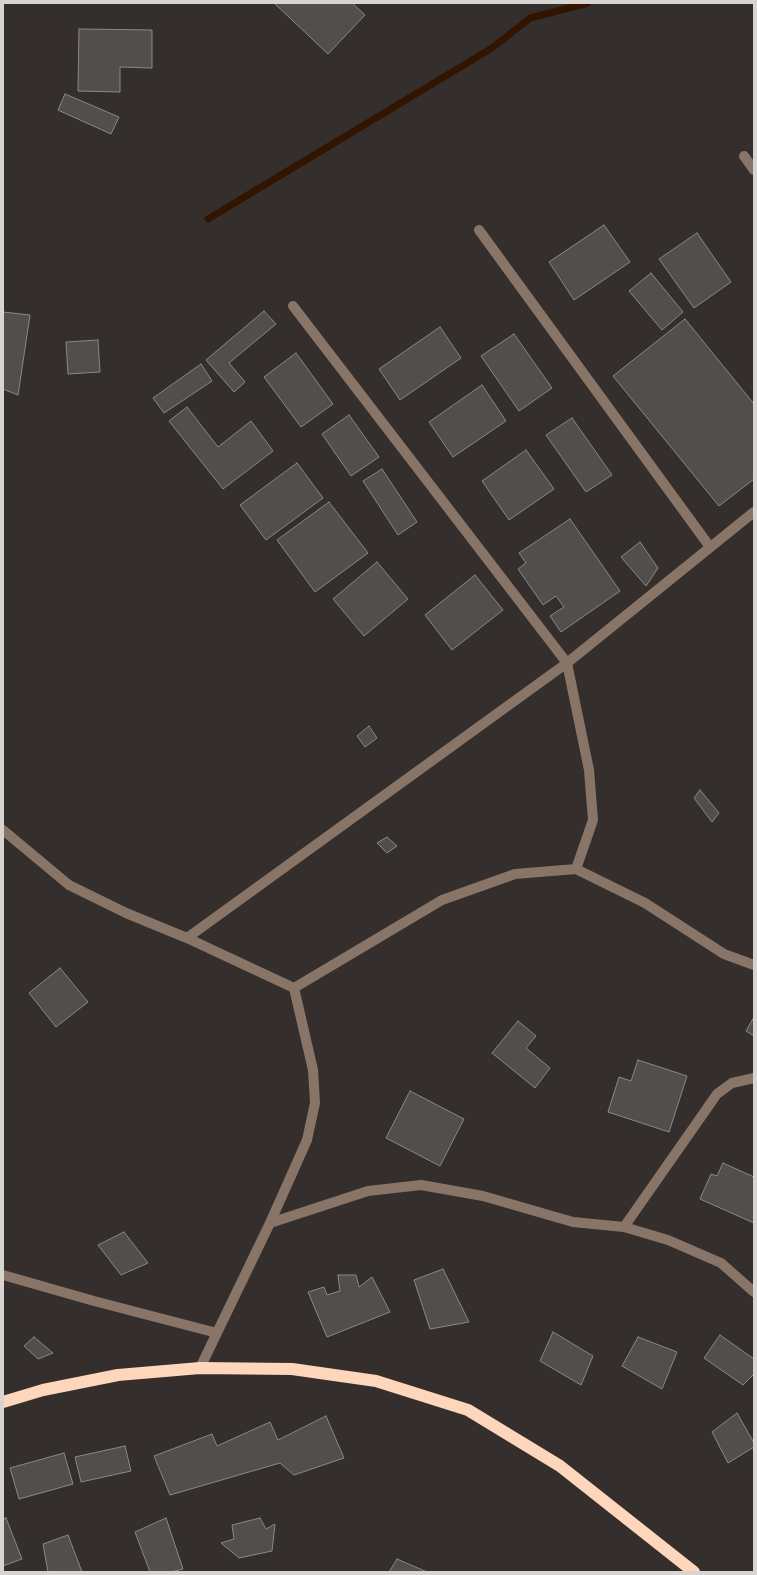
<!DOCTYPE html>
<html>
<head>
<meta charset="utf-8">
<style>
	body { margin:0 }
	#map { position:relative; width:757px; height:1575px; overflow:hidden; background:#342f2c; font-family:"Varela Round",sans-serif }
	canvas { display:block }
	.frame { position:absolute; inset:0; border:4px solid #d7d4d2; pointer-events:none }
</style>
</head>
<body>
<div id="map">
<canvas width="757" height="1575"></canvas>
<div class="frame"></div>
</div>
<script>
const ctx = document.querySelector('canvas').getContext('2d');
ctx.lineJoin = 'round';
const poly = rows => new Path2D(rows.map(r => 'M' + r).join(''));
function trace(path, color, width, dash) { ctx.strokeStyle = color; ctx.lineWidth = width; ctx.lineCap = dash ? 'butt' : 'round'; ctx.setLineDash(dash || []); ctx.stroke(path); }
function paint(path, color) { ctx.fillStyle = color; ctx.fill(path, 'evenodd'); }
const stream = poly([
	[208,219,492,48,530,18,588,3]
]);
const building = poly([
	[274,3,352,3,365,15,328,54,274,3],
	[79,29,152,30,152,68,120,67,120,92,78,91,79,29],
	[65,94,119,117,111,134,58,110,65,94],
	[604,225,630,262,574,300,549,262,604,225],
	[697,233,731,282,694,308,659,259,697,233],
	[651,273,683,312,662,330,629,291,651,273],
	[264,311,276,324,229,363,245,382,234,392,206,360,264,311],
	[3,312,30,315,18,395,3,389,3,312],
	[685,319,754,404,754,479,719,506,613,376,685,319],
	[440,327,461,358,400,400,379,369,440,327],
	[514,334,552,388,519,411,481,356,514,334],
	[98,340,100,372,68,374,66,342,98,340],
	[296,353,333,404,301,427,264,377,296,353],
	[201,364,212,381,164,413,153,398,201,364],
	[482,385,506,421,453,457,429,422,482,385],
	[187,407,218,447,251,421,273,451,223,489,169,421,187,407],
	[349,415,379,457,351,476,322,434,349,415],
	[572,418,612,475,586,492,546,435,572,418],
	[526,450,554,489,509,520,482,481,526,450],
	[297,463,323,498,266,540,240,505,297,463],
	[382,469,417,522,398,535,363,481,382,469],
	[329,502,368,553,315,592,277,540,329,502],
	[570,519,620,591,561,632,550,616,564,607,556,596,543,605,518,569,526,563,519,553,570,519],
	[640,542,658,568,646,586,621,557,640,542],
	[377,562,408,599,364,636,333,599,377,562],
	[475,575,503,610,452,650,425,615,475,575],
	[369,726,377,738,365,747,357,736,369,726],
	[700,790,719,813,712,822,694,798,700,790],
	[387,837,397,846,387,853,377,843,387,837],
	[60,968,88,1002,56,1027,29,993,60,968],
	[754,1017,754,1036,746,1031,754,1017],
	[518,1021,536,1036,526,1048,550,1068,535,1088,492,1053,518,1021],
	[638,1060,687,1076,669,1132,608,1112,619,1077,631,1081,638,1060],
	[410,1091,464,1119,440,1166,386,1138,410,1091],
	[723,1163,754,1177,754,1223,700,1199,711,1174,717,1176,723,1163],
	[124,1232,148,1263,121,1275,98,1245,124,1232],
	[443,1269,469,1322,430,1329,414,1280,443,1269],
	[338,1275,356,1275,359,1287,372,1277,390,1312,327,1337,308,1292,324,1287,327,1295,340,1291,338,1275],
	[553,1332,593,1356,581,1385,540,1361,553,1332],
	[720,1335,754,1359,754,1374,743,1385,704,1358,720,1335],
	[34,1337,53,1353,38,1359,24,1346,34,1337],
	[638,1337,677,1352,662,1389,622,1366,638,1337],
	[737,1413,754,1443,754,1447,728,1463,712,1432,737,1413],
	[326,1416,344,1458,294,1475,280,1463,170,1495,154,1456,212,1434,217,1446,270,1422,278,1440,326,1416],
	[125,1446,131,1471,81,1482,75,1457,125,1446],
	[64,1453,73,1484,19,1499,10,1468,64,1453],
	[6,1518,22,1559,3,1566,3,1519,6,1518],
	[166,1518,183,1569,171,1572,150,1572,135,1532,166,1518],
	[260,1518,266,1529,275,1524,272,1551,239,1558,221,1543,234,1539,232,1525,260,1518],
	[68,1535,82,1572,48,1572,43,1544,68,1535],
	[397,1559,427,1572,389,1572,397,1559]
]);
const minor = poly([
	[744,156,754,170],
	[479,230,710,547],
	[293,306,567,663,589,770,593,820,576,869],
	[3,830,69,885,126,913,187,938,294,988,313,1070,315,1103,307,1140,270,1223,200,1368],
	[187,938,567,663,754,512],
	[294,988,442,900,515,874,576,869,645,903,724,954,754,965],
	[270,1223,368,1191,421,1185,483,1196,573,1222,624,1227,717,1094,732,1083,754,1078],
	[624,1227,668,1240,721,1263,754,1292],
	[3,1275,94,1301,217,1333]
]);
const highway = poly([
	[3,1402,43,1390,118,1375,200,1368,292,1369,376,1381,468,1410,560,1466,694,1572]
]);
trace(stream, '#321501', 7);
paint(building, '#524e4b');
trace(building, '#8d8884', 1);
trace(minor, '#897568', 10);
trace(highway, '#fed6bc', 12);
</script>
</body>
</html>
